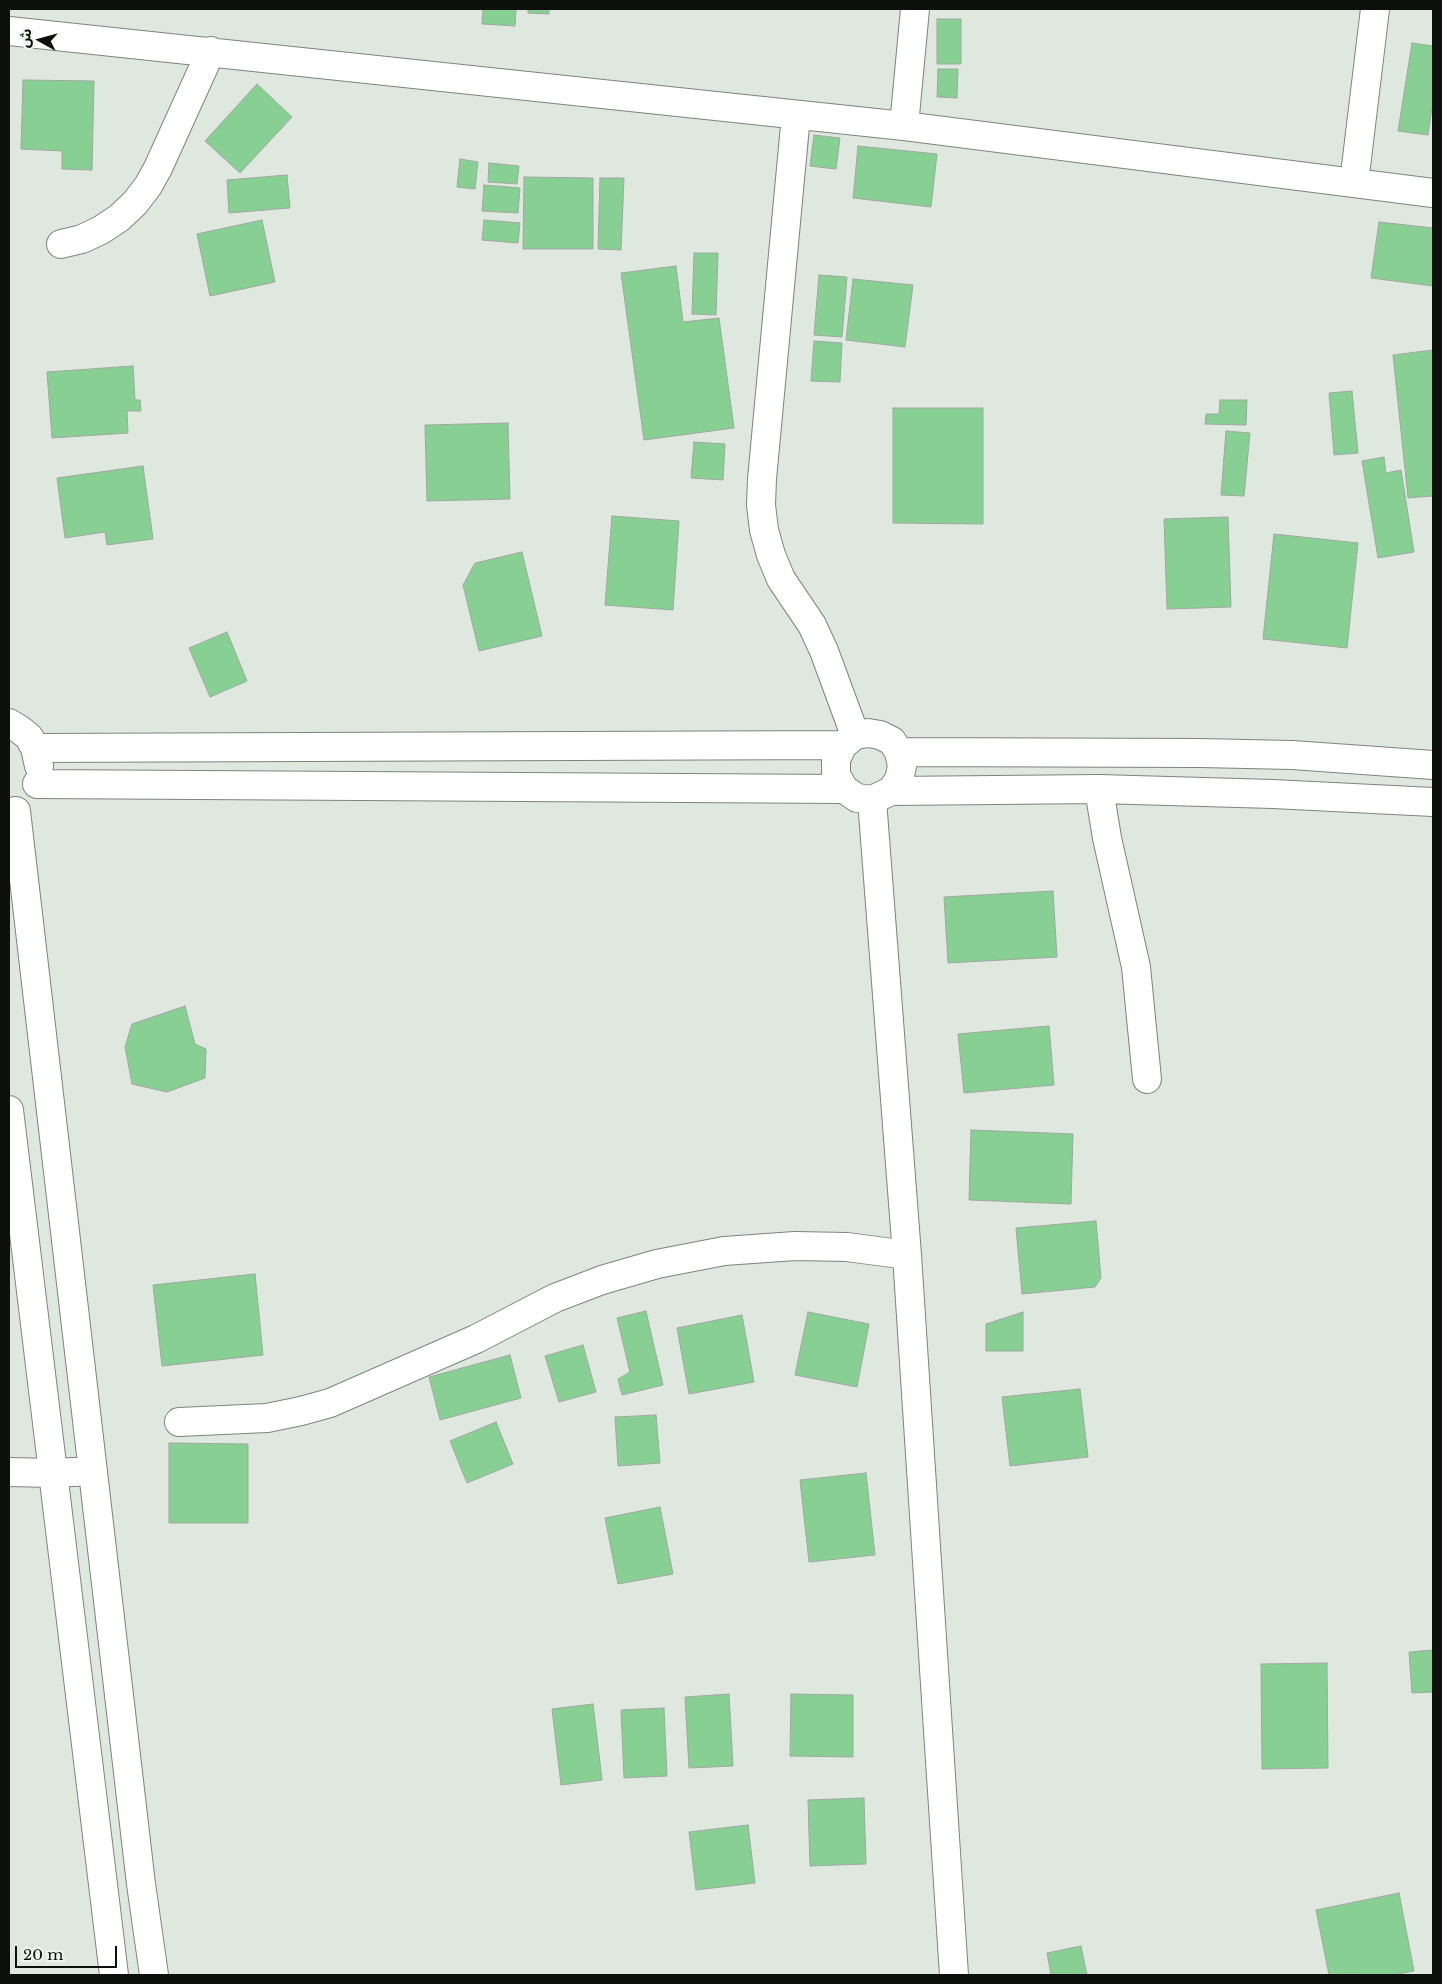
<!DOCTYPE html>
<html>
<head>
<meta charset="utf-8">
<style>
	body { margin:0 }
	#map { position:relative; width:1442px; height:1984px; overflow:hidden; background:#dee8df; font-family:"Libre Baskerville","Noto Sans Arabic",serif }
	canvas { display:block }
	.frame { position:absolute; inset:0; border:10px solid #0d100d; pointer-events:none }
	.north { position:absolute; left:15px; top:15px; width:50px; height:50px; -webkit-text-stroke:4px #ebf5ec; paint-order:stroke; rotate:277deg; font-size:14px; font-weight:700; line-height:20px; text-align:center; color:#0d100d }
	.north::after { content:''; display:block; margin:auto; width:18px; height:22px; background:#0d100d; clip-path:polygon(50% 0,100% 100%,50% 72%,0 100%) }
	.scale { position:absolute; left:15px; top:1946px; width:102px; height:22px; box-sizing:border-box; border:2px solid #0d100d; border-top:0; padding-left:6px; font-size:15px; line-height:18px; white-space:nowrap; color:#0d100d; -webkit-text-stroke:4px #ebf5ec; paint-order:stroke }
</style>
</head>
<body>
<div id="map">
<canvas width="1442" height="1984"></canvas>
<div class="frame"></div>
<div class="north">ش</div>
<div class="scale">20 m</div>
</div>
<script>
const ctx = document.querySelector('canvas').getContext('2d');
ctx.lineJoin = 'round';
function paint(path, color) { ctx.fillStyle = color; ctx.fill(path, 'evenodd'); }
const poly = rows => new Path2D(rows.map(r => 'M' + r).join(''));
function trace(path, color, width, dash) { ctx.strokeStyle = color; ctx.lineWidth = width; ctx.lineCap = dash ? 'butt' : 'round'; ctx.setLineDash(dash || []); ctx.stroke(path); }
const building = poly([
	[483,9,516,9,515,26,482,24,483,9],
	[528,9,549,9,549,14,528,13,528,9],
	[937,19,961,19,961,64,937,64,937,19],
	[1412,43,1433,46,1433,101,1428,135,1398,131,1412,43],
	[938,69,958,69,957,98,937,97,938,69],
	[23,80,94,81,92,170,62,169,62,151,21,149,23,80],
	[257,84,292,117,240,173,205,141,257,84],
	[814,135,840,138,836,169,810,166,814,135],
	[858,146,937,154,931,207,853,198,858,146],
	[460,159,478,162,475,189,457,187,460,159],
	[489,163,519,166,517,184,488,182,489,163],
	[287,175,290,208,229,213,227,180,287,175],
	[524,177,593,178,593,249,523,249,524,177],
	[600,178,624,178,621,250,598,249,600,178],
	[484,185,520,188,518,213,482,211,484,185],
	[262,220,275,282,210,296,197,234,262,220],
	[484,220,520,223,518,243,482,240,484,220],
	[1379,222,1433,228,1433,286,1371,278,1379,222],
	[694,253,718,253,716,315,692,314,694,253],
	[676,266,683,322,719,318,734,428,644,440,621,273,676,266],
	[819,275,847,277,842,337,814,335,819,275],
	[853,279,913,285,905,347,846,340,853,279],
	[814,341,842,343,840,382,811,381,814,341],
	[1433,350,1433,496,1408,498,1393,355,1433,350],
	[133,366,135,400,140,400,141,411,127,411,128,433,52,438,47,372,133,366],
	[1352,391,1358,453,1334,455,1329,393,1352,391],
	[1220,400,1247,400,1246,425,1205,424,1206,414,1219,414,1220,400],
	[893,408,983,408,983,524,893,523,893,408],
	[508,423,510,499,427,501,425,425,508,423],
	[1226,431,1250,433,1244,496,1221,495,1226,431],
	[694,442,725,444,723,480,691,478,694,442],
	[1384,457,1386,473,1401,470,1414,552,1378,558,1362,461,1384,457],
	[143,466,153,539,107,545,105,532,65,538,57,478,143,466],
	[612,516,679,521,673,610,605,605,612,516],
	[1228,517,1231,607,1167,609,1164,519,1228,517],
	[1274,534,1358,543,1347,648,1263,639,1274,534],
	[522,552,542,636,479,651,463,585,475,563,522,552],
	[227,632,247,681,210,697,189,648,227,632],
	[1053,891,1057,957,948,963,944,897,1053,891],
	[185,1006,195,1044,206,1049,205,1078,167,1092,132,1084,125,1047,132,1024,185,1006],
	[1049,1026,1054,1085,964,1093,958,1034,1049,1026],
	[971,1130,1073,1134,1071,1204,969,1200,971,1130],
	[1096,1221,1101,1278,1095,1287,1022,1294,1016,1228,1096,1221],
	[255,1274,263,1355,162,1366,153,1285,255,1274],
	[646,1311,663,1385,622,1395,618,1379,630,1372,617,1318,646,1311],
	[808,1312,869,1324,857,1387,795,1375,808,1312],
	[1023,1312,1023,1351,986,1351,986,1324,1023,1312],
	[742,1315,754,1382,689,1394,677,1328,742,1315],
	[583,1345,596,1392,559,1402,545,1356,583,1345],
	[510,1355,521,1398,440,1420,429,1377,510,1355],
	[1080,1389,1088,1457,1010,1466,1002,1397,1080,1389],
	[656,1415,660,1463,618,1466,615,1417,656,1415],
	[496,1422,513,1464,467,1483,450,1441,496,1422],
	[169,1443,248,1444,248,1523,169,1523,169,1443],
	[866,1473,875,1555,809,1562,800,1480,866,1473],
	[660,1507,673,1574,618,1584,605,1518,660,1507],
	[1433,1650,1433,1692,1412,1693,1409,1652,1433,1650],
	[1327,1663,1328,1768,1262,1769,1261,1664,1327,1663],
	[729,1694,733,1766,689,1768,685,1697,729,1694],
	[791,1694,853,1695,853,1757,790,1756,791,1694],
	[593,1704,602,1780,561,1785,552,1709,593,1704],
	[664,1708,667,1776,624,1778,621,1710,664,1708],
	[864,1798,866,1864,810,1866,808,1800,864,1798],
	[748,1825,755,1883,696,1890,689,1832,748,1825],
	[1399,1893,1414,1971,1393,1975,1329,1975,1316,1910,1399,1893],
	[1081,1946,1087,1975,1051,1975,1047,1953,1081,1946]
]);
const minor = poly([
	[9,31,904,126,1433,193],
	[796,115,762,479,761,505,764,530,771,555,781,579,812,625,824,651,855,735],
	[904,126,915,9],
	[1354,183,1375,9],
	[61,244,82,239,101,230,119,218,135,203,148,186,158,168,211,51],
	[9,723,19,729,29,737,35,748,39,766],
	[35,748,843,745],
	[899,752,1200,753,1292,755,1433,765],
	[37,784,844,789],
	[1099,789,1107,838,1136,967,1147,1079],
	[891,791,899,780,902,766,899,752,892,741,880,735,868,733,855,735,843,745,836,759,836,775,844,789,857,798,872,800,891,791,1099,789,1273,794,1433,802],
	[872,800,907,1255,954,1975],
	[16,811,141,1884,154,1975],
	[9,1110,114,1975],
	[179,1422,267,1418,301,1411,330,1403,476,1339,555,1298,602,1280,657,1264,724,1251,795,1246,847,1247,907,1255],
	[9,1472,53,1473,93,1471]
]);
paint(building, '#88cf94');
trace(building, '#9fa8a0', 1);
trace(minor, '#7c857d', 30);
trace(minor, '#fff', 28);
</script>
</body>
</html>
